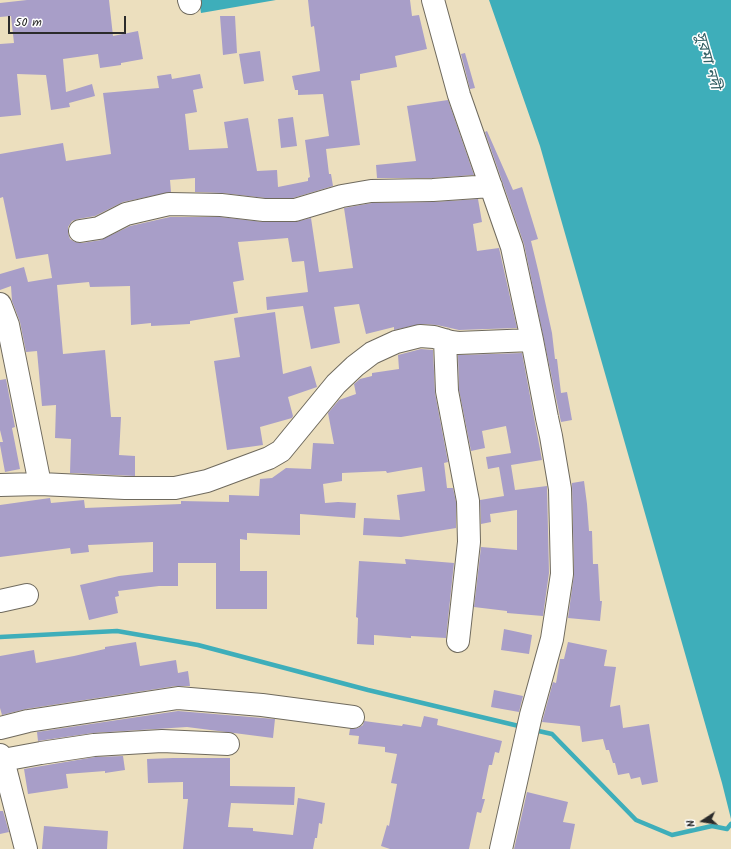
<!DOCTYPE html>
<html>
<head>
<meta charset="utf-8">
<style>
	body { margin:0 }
	#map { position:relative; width:731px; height:849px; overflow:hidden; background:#ecdfbe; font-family:Kalam,sans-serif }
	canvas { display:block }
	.north { position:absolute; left:683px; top:801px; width:40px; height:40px; -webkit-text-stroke:3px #fff; paint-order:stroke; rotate:258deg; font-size:11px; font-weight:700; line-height:16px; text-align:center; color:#2b2b2b }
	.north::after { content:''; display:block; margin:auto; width:14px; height:18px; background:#2b2b2b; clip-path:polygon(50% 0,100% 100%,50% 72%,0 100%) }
	.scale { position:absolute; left:8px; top:16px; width:118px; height:18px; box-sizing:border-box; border:2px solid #2b2b2b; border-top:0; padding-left:5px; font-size:12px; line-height:14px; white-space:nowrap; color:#2b2b2b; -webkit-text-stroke:3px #fff; paint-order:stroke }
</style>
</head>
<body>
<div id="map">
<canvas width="731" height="849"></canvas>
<div class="north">N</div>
<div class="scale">50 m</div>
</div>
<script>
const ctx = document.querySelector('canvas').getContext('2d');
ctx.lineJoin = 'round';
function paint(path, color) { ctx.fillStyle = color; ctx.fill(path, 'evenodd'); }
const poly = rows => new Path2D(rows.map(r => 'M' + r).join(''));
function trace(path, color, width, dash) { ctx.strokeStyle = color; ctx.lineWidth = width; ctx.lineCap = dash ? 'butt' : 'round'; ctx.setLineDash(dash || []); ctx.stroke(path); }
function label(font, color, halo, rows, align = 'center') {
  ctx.font = font + ' Kalam,"Noto Sans Bengali",sans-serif'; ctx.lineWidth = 3; ctx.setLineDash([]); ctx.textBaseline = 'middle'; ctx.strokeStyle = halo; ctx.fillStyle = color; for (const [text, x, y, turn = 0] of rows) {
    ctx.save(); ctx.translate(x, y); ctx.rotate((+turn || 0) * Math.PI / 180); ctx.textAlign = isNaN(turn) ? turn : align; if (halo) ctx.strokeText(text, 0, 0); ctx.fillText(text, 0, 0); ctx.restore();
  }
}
const water = poly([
	[199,0,276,0,201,13],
	[489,0,731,0,731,819,722,783,540,146]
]);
const stream = poly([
	[0,637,117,631,198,645,368,690,523,727],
	[534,730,552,734,636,820,672,835,712,826,727,829,731,824]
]);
const building = poly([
	[27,0,109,0,113,36,138,31,143,59,121,63,121,65,100,68,98,54,63,59,66,92,92,84,95,96,69,103,70,107,51,110,46,75,17,74,21,115,0,117,0,44,14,43,11,16,0,17,0,3],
	[308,0,410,0,412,16,419,15,427,49,395,56,397,67,360,74,360,80,351,81,360,145,326,149,329,174,331,174,333,186,293,198,265,198,222,193,195,192,195,178,170,180,171,192,123,202,95,216,78,219,72,221,68,227,68,233,70,239,75,242,82,243,101,240,130,226,170,217,220,217,264,222,295,222,311,218,319,272,353,268,344,208,372,203,433,202,478,199,482,222,473,224,477,251,499,248,517,328,459,330,437,325,421,324,394,330,394,327,366,334,359,304,334,307,340,343,311,349,303,306,267,310,266,297,308,292,304,261,292,262,288,238,238,242,244,280,233,282,238,313,190,321,190,324,151,326,151,323,131,325,130,286,90,287,89,282,57,285,63,354,105,350,111,417,121,417,119,455,135,456,135,476,70,473,71,439,55,438,56,405,42,406,37,351,26,352,20,322,12,301,11,286,0,290,0,274,24,267,28,282,52,278,48,254,16,259,3,197,0,198,0,154,63,143,66,161,111,154,103,93,159,88,157,76,171,74,172,79,200,74,203,88,193,90,197,112,185,114,189,150,228,148,224,122,248,118,257,171,277,170,278,187,308,181,308,178,310,177,305,140,329,136,323,94,298,95,298,90,295,90,292,76,320,71,314,26,311,27],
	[220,16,235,16,237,53,223,55],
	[260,51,264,81,244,84,239,54],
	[465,53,475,88,470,89,461,54],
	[448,100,474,175,432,178,377,178,376,165,416,161,407,106],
	[293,117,297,146,281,148,278,119],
	[487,131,513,190,522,187,538,239,531,241,539,274,552,333,555,359,557,359,561,393,567,392,572,420,561,422,524,244,485,132],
	[275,312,283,374,311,366,317,387,288,397,293,416,292,418,260,427,263,445,227,450,214,361,240,357,234,318],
	[421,349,433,350,435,393,448,462,444,463,447,488,453,488,456,502,456,528,401,537,363,535,364,518,400,520,397,495,425,491,422,467,387,473,386,471,342,473,342,481,323,484,325,503,338,502,356,503,355,518,300,514,300,535,247,533,247,540,240,539,240,571,267,571,267,609,216,609,216,563,178,563,178,586,159,586,118,591,119,596,115,597,118,613,89,620,80,585,119,576,153,572,153,542,88,545,89,552,71,554,70,548,0,557,0,505,50,498,51,503,84,500,85,508,181,504,181,501,229,502,229,495,259,496,260,479,272,478,286,468,311,469,313,443,334,444,328,413,339,400,356,394,354,384,360,379,372,376,372,373,399,369,398,355],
	[522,353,542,460,511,465,515,490,547,486,549,573,543,616,507,613,507,611,474,607,481,547,517,550,517,510,490,514,491,522,481,524,480,500,504,496,499,467,488,469,486,457,511,453,506,426,482,431,485,448,471,451,459,390,458,355],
	[6,379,15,427,12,428,20,469,5,472,0,445,0,442,3,442,0,430,0,380],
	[584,481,587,504,589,531,592,531,593,564,598,564,600,601,602,601,600,621,568,618,574,574,572,483],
	[405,559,454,563,446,638,411,636,411,638,374,635,374,645,357,644,358,618,356,617,359,561,406,564],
	[504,629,532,635,529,654,501,650],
	[136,642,140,666,176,660,178,673,188,671,190,686,176,686,26,709,2,715,0,708,0,656,34,650,36,663,74,656,105,649,105,647],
	[568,642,607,650,604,666,616,667,610,707,620,705,623,728,649,724,658,782,642,785,640,777,631,779,629,773,618,775,615,763,613,763,609,750,606,750,603,739,582,742,580,726,542,722,553,682,556,683,560,659,564,659],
	[494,690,523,696,519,712,491,707],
	[178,711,275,719,273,738,187,727,93,733,38,741,37,732],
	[424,716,438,719,437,725,502,741,499,753,495,752,492,765,489,765,482,799,485,799,481,813,477,812,469,849,390,849,381,846,387,825,389,826,397,784,391,783,397,754,385,752,385,747,358,744,359,736,349,735,350,729,358,728,363,725,364,721,402,726,403,724,421,727],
	[123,756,125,770,105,773,105,771,66,774,68,788,28,794,24,769,95,757],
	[173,758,230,758,230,786,295,787,294,805,231,803,228,827,253,828,253,831,293,835,298,798,325,803,322,824,319,823,317,838,315,838,313,849,183,849,188,799,183,799,183,782,148,783,147,759],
	[527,792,568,802,563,822,575,824,570,849,514,849],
	[0,811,3,811,9,832,0,834],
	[44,826,108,831,107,849,42,849]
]);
const minor = poly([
	[189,0,190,3],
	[433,0,459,95,512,247,532,340,547,418,551,436,560,489,562,574,552,639,531,715,501,849],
	[80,231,99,228,126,214,169,204,221,205,264,210,295,210,342,196,371,191,433,190,491,186],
	[0,304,8,325,40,484],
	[445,340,447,391,468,501,469,542,458,641],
	[0,485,40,484,125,488,175,488,207,481,269,458,281,451,336,384,355,366,372,353,396,342,420,336,434,337,451,342,458,343,532,340],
	[0,601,27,595],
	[0,728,28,721,178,698,262,705,353,717],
	[3,760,41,753,94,745,162,741,228,744]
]);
const major = poly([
	[0,755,3,760,26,849]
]);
const waterNames = [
	["সুরমা নদী",706,61,74]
];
paint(water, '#3eaeba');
trace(stream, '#3eaeba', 4.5);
paint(building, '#a89ec8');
trace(minor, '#6f6a5e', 24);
trace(major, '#6f6a5e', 24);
trace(minor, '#fff', 22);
trace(major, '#fff', 22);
label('italic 15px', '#335f64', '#fff', waterNames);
</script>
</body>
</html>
